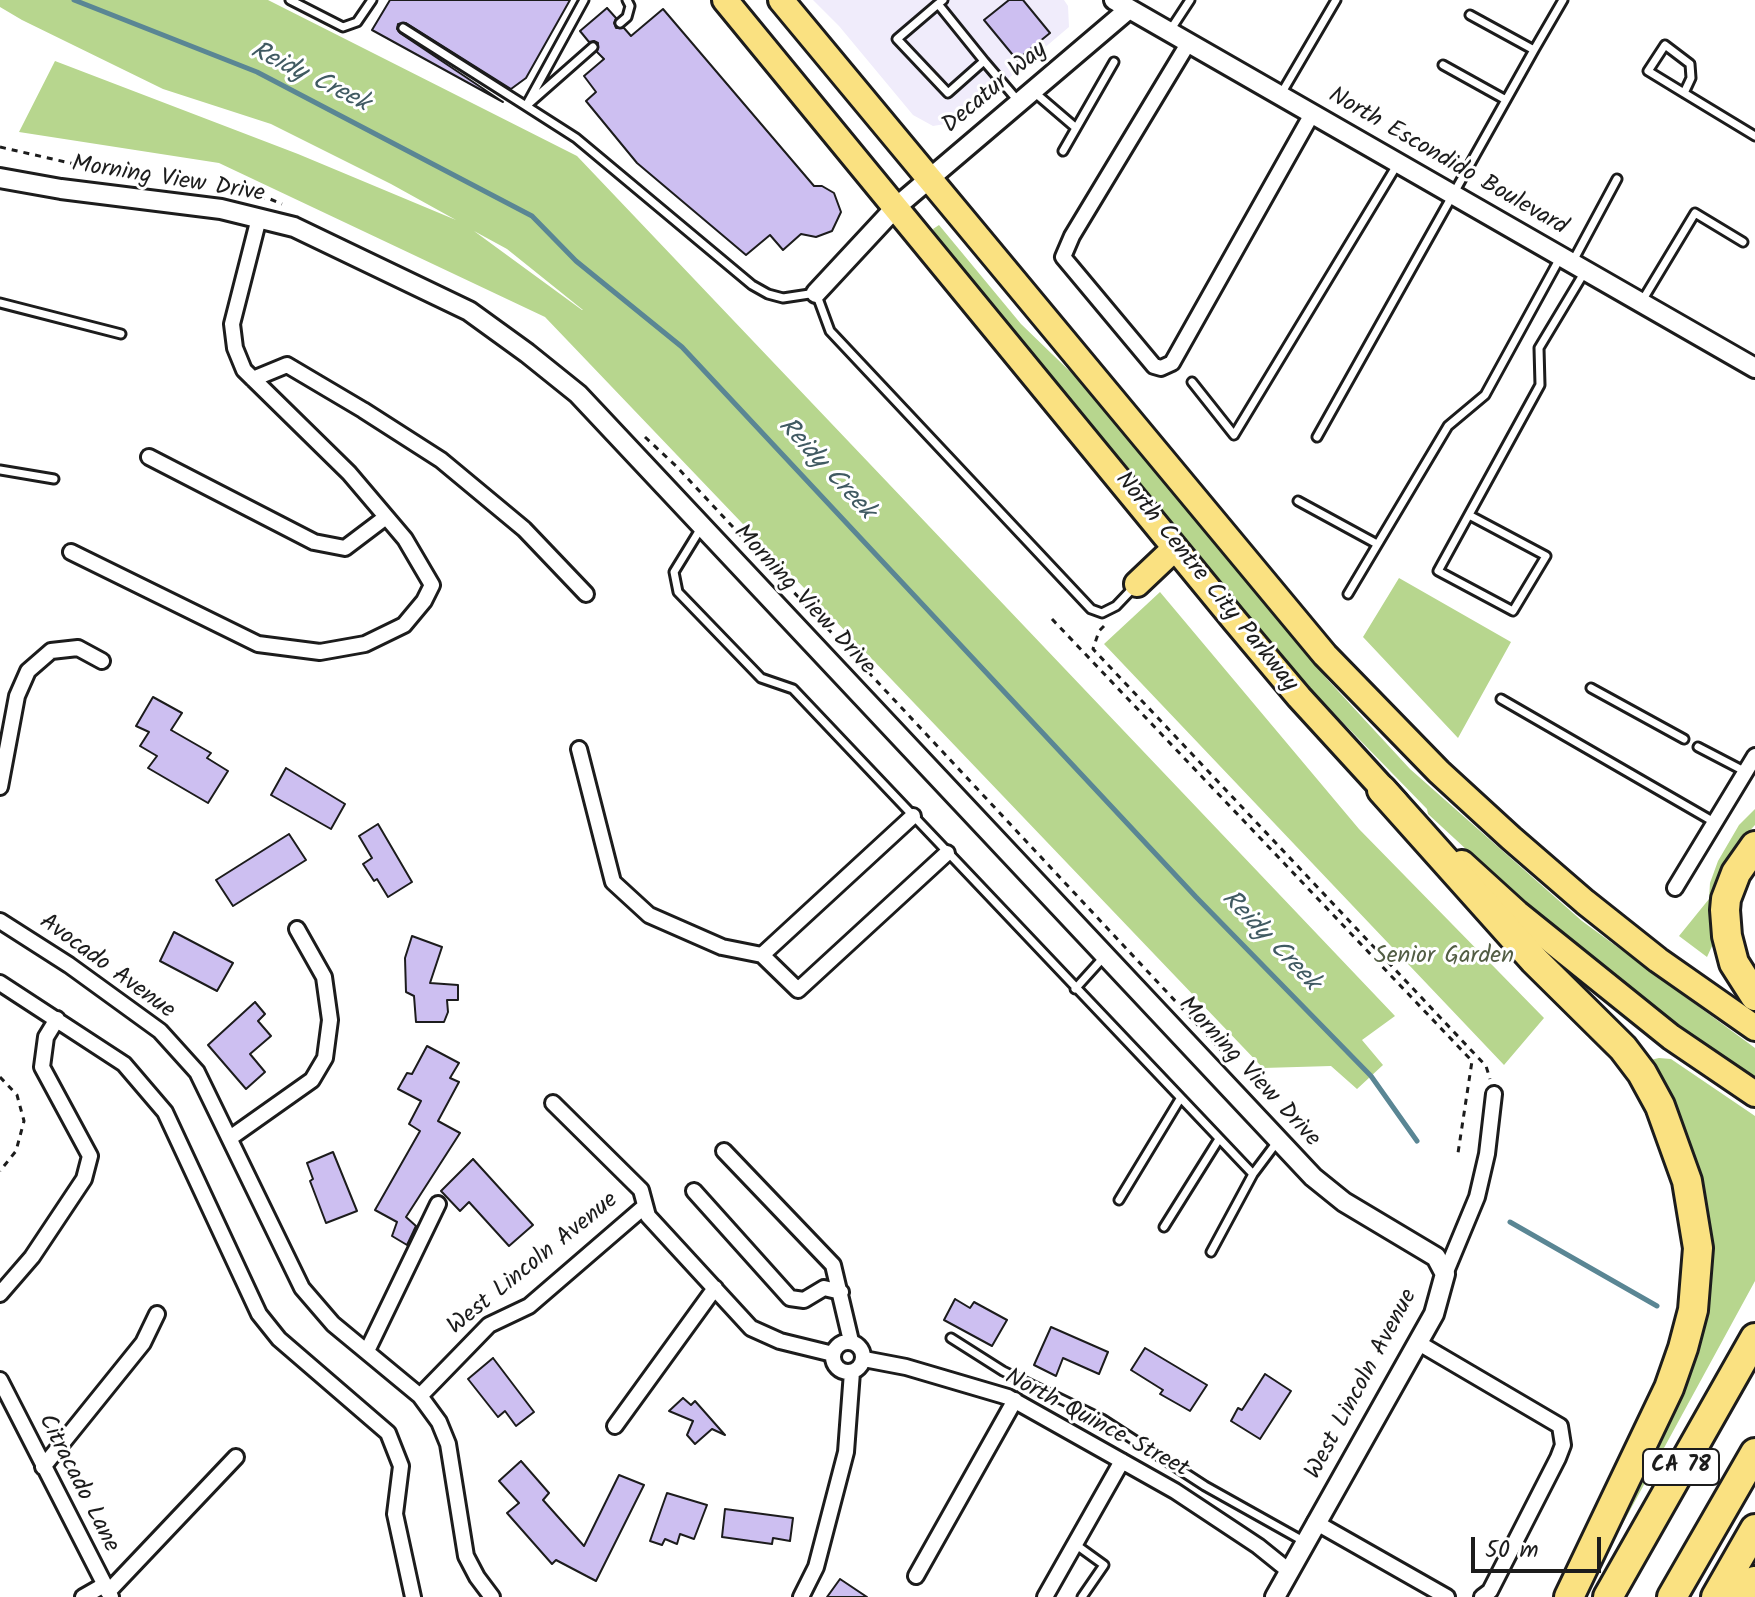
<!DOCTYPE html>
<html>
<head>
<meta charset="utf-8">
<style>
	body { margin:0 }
	#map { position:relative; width:1755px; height:1597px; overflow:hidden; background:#fff; font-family:Kalam,sans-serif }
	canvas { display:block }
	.scale { position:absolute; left:1471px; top:1537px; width:130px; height:36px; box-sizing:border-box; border:4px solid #1c1c1c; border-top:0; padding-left:10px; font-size:24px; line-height:28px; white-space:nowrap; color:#1c1c1c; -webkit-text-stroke:6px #fff; paint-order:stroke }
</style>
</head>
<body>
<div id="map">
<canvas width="1755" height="1597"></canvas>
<div class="scale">50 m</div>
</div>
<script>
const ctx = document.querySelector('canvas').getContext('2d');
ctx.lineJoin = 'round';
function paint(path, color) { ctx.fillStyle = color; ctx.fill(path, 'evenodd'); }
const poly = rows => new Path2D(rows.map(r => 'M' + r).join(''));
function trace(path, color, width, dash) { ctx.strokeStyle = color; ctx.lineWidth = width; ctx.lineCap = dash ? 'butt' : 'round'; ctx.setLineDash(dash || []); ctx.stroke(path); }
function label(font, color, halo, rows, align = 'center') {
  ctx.font = font + ' Kalam,sans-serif'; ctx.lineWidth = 6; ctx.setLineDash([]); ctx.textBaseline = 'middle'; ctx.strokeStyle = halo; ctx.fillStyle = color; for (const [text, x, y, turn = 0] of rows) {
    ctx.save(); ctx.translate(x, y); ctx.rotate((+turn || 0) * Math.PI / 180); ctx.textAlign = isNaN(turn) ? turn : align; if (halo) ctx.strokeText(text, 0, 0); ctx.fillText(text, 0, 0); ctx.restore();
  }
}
const built = poly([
	[813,0,1064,0,1068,6,1069,27,957,122,933,126,913,115,839,26]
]);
const green = poly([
	[0,0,268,0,577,156,1395,1016,1362,1040,1383,1065,1357,1089,1331,1066,1263,1068,545,317,219,163,19,132,55,61,298,154,456,220,391,184,271,124,163,89,22,20,0,7],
	[474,231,507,249,583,310,582,310],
	[939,225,1021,324,1083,384,1327,679,1410,769,1582,921,1755,1048,1755,1079,1640,997,1534,912,1428,814,1427,809,1316,695,1187,544,944,250,933,229],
	[1399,578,1511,642,1458,738,1363,637],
	[1160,592,1359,829,1544,1018,1504,1065,1104,644],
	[1755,809,1755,825,1737,844,1717,878,1713,900,1713,944,1707,957,1679,936,1709,899,1710,883,1718,861,1739,825],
	[1659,1058,1671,1059,1755,1116,1755,1281,1604,1558,1601,1557,1688,1373,1705,1317,1710,1254,1707,1212,1698,1169,1679,1115,1646,1061]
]);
const stream = poly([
	[74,0,257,72,532,216,576,261,682,347,1196,897,1371,1076,1417,1141],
	[1510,1222,1657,1306]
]);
const building = poly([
	[390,0,570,0,526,78,511,89,406,23,398,24,397,29,400,33,503,102,372,30,390,0],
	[1009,0,1023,0,1050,33,1017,60,984,20,1009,0],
	[607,8,616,18,614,23,616,28,624,28,631,36,663,9,814,186,822,186,834,193,841,212,832,231,816,237,801,234,783,250,770,235,746,255,637,163,586,101,596,92,584,76,604,59,597,52,598,43,594,41,589,42,580,31,607,8],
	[153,697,182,713,171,730,211,753,207,758,228,771,208,803,148,768,157,756,140,746,149,732,136,726,153,697],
	[286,768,345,804,331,829,271,795,286,768],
	[378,824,412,882,388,897,377,879,374,881,363,864,372,858,359,836,378,824],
	[289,834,306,860,233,906,216,880,289,834],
	[174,932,233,963,217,991,160,961,174,932],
	[412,936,442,947,430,983,458,985,458,1000,447,1000,448,1012,444,1022,416,1022,414,996,406,992,405,958,412,936],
	[255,1002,265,1014,258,1021,271,1036,250,1054,265,1072,246,1089,208,1045,255,1002],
	[427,1046,459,1063,450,1078,459,1082,438,1121,460,1133,406,1217,416,1226,407,1245,392,1236,397,1222,375,1210,420,1131,409,1124,421,1101,398,1089,407,1073,412,1074,427,1046],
	[333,1152,357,1211,326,1223,310,1181,313,1179,307,1163,333,1152],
	[473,1159,533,1225,509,1246,469,1202,460,1211,441,1191,473,1159],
	[955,1299,970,1308,974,1302,1007,1320,992,1346,944,1320,955,1299],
	[1051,1327,1108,1352,1099,1374,1063,1358,1056,1376,1034,1365,1051,1327],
	[1145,1348,1207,1385,1190,1411,1160,1394,1163,1390,1131,1370,1145,1348],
	[493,1358,534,1412,516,1426,505,1411,498,1417,468,1379,493,1358],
	[1265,1374,1291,1391,1260,1439,1231,1421,1238,1408,1242,1410,1265,1374],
	[683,1398,691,1405,695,1401,725,1435,712,1429,695,1444,687,1435,693,1421,669,1411,683,1398],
	[521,1461,549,1493,543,1500,584,1546,619,1475,644,1485,596,1581,556,1560,552,1564,507,1513,519,1503,499,1481,521,1461],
	[667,1493,707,1505,694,1539,680,1534,677,1544,665,1539,662,1545,650,1541,667,1493],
	[725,1509,793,1518,790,1541,773,1538,772,1544,722,1537,725,1509],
	[840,1579,867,1597,827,1597,840,1579]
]);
const path = poly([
	[0,147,144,180],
	[247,195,270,199,282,204],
	[645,437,676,466,1234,1064],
	[1052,619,1472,1061,1458,1153],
	[1104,626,1099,631,1093,649,1486,1066,1490,1079],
	[0,1077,17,1095,24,1121,16,1151,0,1171]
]);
const service = poly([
	[290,0,343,27,357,22,372,0],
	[584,0,526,106,576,138,752,285,768,294,783,298,816,293,830,331,1091,609,1102,613,1116,606,1135,586],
	[938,4,984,61,948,93,897,39,938,4,943,0],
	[1470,15,1534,50,1506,100],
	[620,23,627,17,630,6,627,0],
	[403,28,526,106,593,47],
	[1171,29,1190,0],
	[1534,50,1563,0],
	[984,61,1019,102],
	[1034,92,1076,128],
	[1684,93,1691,78,1690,64,1665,45,1648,71,1684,93,1755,136],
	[1281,94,1336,0],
	[1063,151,1114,62],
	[1573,261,1617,179],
	[1642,301,1695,213,1743,242],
	[0,303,121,334],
	[1192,382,1234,435,1397,165],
	[1317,437,1506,100,1443,65],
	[0,470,54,479],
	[1298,501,1377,544],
	[1469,515,1546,556,1513,611,1438,571,1540,385,1539,348,1584,273],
	[701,528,674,572,678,592,761,678,793,689,1253,1174],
	[1348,594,1448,426,1485,395,1560,258],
	[1591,688,1684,739],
	[1501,699,1714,822],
	[1698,747,1746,772],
	[1075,989,1103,958],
	[1119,1200,1180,1099],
	[1164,1227,1219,1139],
	[1211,1252,1253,1174,1277,1142],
	[951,1338,1003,1371,1102,1419,1205,1486,1305,1542],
	[1075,1544,1104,1565,1082,1597]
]);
const minor = poly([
	[1189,42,1072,236,1063,257,1154,366,1161,368,1172,363,1312,114],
	[253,379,287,365,363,410,441,460,524,529,586,594],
	[149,457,314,542,345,548,386,517],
	[71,552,258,644,320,652,365,644,404,625,424,601,432,585,405,539,349,473,244,370,235,348,232,324,259,218],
	[579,749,613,882,649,915,722,947,762,955,798,990,947,853],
	[0,787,17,696,28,671,51,651,78,648,102,661],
	[1675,888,1755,756],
	[0,921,69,965,160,1031,197,1072,302,1288,333,1324,420,1396,439,1422,448,1444,466,1556,477,1577,492,1597],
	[762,955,913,816],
	[0,983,124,1064,165,1112,259,1314,279,1339,388,1433,401,1466,395,1514,413,1597],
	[553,1103,641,1190,648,1216,751,1328,780,1341,833,1354],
	[230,1138,312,1080,325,1058,330,1020,324,977,297,929],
	[724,1151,833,1265,851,1341],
	[694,1191,790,1298,804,1300,824,1288,841,1292],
	[1445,1274,1477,1197,1487,1154,1494,1094],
	[0,1294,32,1257,84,1179,90,1156,42,1067,46,1037,57,1019],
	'833 1357a15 15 0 1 1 30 0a15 15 0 1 1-30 0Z',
	[1417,1342,1560,1426,1563,1445,1558,1458,1490,1591,1482,1597],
	[367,1351,438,1204],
	[864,1359,906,1367,1008,1397,1175,1491,1258,1546,1289,1571],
	[0,1380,111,1597],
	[420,1396,489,1325,529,1306,645,1206],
	[615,1426,715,1288],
	[43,1467,143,1343,157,1314],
	[1315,1522,1447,1597],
	[916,1576,1015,1400],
	[108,1592,236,1457],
	[83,1597,104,1585],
	[801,1597,816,1567,846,1452,852,1372],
	[1045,1597,1122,1461]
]);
const tertiary = poly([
	[1114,0,1755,368],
	[0,178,61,189,221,209,294,227,469,311,527,353,578,394,1313,1177,1344,1202,1436,1257,1445,1274,1434,1314,1275,1597],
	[816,293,895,208,1129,9]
]);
const trunk = poly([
	[725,0,1235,621,1299,697,1396,803],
	[781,0,1325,655,1439,772,1511,838,1585,902,1658,960,1755,1028],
	[1137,584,1175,548],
	[1462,863,1517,913,1671,1037,1755,1094]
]);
const motorway = poly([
	[1382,790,1534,960,1623,1048,1642,1073,1660,1106,1687,1181,1698,1248,1693,1310,1683,1348,1669,1388,1569,1597],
	[1755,846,1736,873,1726,899,1725,910,1727,936,1734,963,1755,996],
	[1608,1597,1755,1338],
	[1672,1597,1755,1453],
	[1716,1597,1755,1529],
	[1742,1597,1755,1581]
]);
const shields = [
	[1681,1467,76]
];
const shieldNames = [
	["CA 78",1681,1467]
];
const streetNames = [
	["Decatur Way",996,89,-40],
	["North Escondido Boulevard",1447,163,30],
	["Morning View Drive",168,181,9],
	["North Centre City Parkway",1205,583,51],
	["Morning View Drive",803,601,47],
	["Avocado Avenue",106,968,36],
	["Morning View Drive",1248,1073,47],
	["West Lincoln Avenue",534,1265,-39],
	["West Lincoln Avenue",1363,1385,-62],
	["North Quince Street",1096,1425,28],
	["Citracado Lane",77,1484,63]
];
const parkNames = [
	["Senior Garden",1444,958]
];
const waterNames = [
	["Reidy Creek",309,79,26],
	["Reidy Creek",825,470,47],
	["Reidy Creek",1269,942,46]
];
paint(built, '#f0ecfb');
paint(green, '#b7d68e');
trace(stream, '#5a8694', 5);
paint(building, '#cdbff1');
trace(building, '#1c1c1c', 2);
trace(service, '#1c1c1c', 13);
trace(minor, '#1c1c1c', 20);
trace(tertiary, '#1c1c1c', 24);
trace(trunk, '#1c1c1c', 30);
trace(motorway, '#1c1c1c', 34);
trace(path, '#1c1c1c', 3, [6, 6]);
trace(service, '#fff', 7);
trace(minor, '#fff', 14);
trace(tertiary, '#fff', 18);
trace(trunk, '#fae181', 24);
trace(motorway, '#fae181', 28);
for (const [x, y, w] of shields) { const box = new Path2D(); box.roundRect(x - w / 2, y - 18, w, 36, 6); ctx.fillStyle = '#fff'; ctx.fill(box); trace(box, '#1c1c1c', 2); }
label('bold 22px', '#1c1c1c', null, shieldNames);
label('24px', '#1c1c1c', '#fff', streetNames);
label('24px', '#525d44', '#fff', parkNames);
label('italic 26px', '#405a62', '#fff', waterNames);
</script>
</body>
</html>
